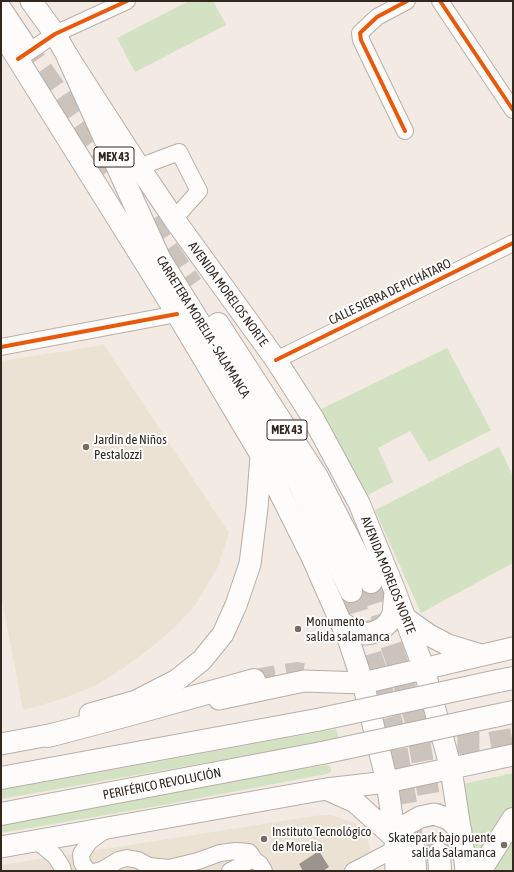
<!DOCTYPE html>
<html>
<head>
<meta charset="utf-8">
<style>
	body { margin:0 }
	#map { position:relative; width:514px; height:872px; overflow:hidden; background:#f4eae4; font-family:"Asap Condensed",sans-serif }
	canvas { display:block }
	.frame { position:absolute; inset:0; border:2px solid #332820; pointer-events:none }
</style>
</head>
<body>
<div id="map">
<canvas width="514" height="872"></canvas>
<div class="frame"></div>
</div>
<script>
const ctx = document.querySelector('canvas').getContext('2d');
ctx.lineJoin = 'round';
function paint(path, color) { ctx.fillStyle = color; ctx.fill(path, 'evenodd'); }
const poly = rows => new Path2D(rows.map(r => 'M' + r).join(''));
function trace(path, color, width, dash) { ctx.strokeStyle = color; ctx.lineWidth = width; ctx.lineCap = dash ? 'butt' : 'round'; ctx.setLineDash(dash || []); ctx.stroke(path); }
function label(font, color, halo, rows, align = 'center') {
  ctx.font = font + ' "Asap Condensed",sans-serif'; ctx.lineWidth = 4; ctx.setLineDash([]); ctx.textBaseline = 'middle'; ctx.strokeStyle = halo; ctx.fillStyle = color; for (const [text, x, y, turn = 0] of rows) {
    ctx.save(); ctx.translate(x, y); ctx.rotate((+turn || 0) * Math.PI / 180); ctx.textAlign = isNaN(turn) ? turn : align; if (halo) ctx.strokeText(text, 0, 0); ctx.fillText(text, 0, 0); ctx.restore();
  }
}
const education = poly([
	[104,345,229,533,218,567,196,604,175,627,153,646,125,667,95,686,59,700,23,710,1,595,1,361],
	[321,815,331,815,355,823,366,834,372,854,369,871,1,871,1,865]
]);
const green = poly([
	[189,1,213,1,226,25,135,72,117,38],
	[447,348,491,430,429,462,410,431,378,448,393,482,368,495,319,410],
	[499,447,513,476,513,563,421,613,375,510],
	[336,729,339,739,1,799,1,790],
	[326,765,330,766,331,769,331,772,327,774,163,805,1,833,1,822],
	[513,773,513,871,472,871,463,784]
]);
const building = poly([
	[319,851,329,867,323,871,303,871,299,864]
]);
const highwayTunnel = poly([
	[23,43,115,174],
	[149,222,192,285],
	[371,582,415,718,439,854],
	[351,591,392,723,414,849],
	[254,680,297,673,303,674],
	[429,728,451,743,489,743,513,739]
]);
const minor = poly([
	[440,1,513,110],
	[18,59,55,34,127,1],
	[405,131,361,40,360,33,377,17,407,1],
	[139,167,179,152,199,191,174,219],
	[1,347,177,314],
	[276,360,513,243],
	[37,841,55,856,62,867,63,871],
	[253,859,260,864,264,871],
	[149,866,169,868,198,861,220,853,236,851,249,852,252,856,253,859,230,871],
	[88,871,82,863,81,854,90,841,107,829],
	[97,871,102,870,119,860,127,858,138,860,149,866,152,871],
	[353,871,395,849]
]);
const major = poly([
	[31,1,55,34,68,57,139,167,174,219,276,360,313,418,359,503,395,591,424,669,451,769,465,861,466,871],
	[1,32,177,314,261,455,312,557,349,641,363,683,387,782,395,838,396,871],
	[405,618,429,635,448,645,481,655],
	[341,622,353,630,365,634,372,633,383,628,389,622,393,614,395,592],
	[219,699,304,681,363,683,513,648],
	[90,714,136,701,177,680,202,660,223,634,236,605,250,564,257,508,261,456],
	[1,744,65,732],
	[326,789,355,802,395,838,406,825,420,817,434,814,449,819,461,831],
	[1,847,326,789,387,782,513,755]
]);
const highway = poly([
	[1,10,23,43],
	[68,57,159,258,299,483,351,591],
	[218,324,317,477,371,582],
	[498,681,513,678],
	[494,716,513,712],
	[48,736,128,715,254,680],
	[1,778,317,720],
	[1,814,322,753],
	[414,849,415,871],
	[439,854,440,871],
	[480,871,513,819]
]);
const highwayBridge = poly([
	[317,720,498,681],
	[322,753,494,716]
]);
const cycleway = poly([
	[440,1,513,110],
	[18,59,55,34,127,1],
	[405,131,361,40,360,33,377,17,407,1],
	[1,347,177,314],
	[276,360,513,243]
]);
const markers = [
	[86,447,4,"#776c65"],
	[298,629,4,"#776c65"],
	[264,839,4,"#776c65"],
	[504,845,4,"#776c65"]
];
const shields = [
	[114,157,40],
	[287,430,40]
];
const shieldNames = [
	["MEX 43",114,157],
	["MEX 43",287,430]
];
const streetNames = [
	["CALLE SIERRA DE PICHÁTARO",390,292,-26],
	["AVENIDA MORELOS NORTE",228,294,54],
	["CARRETERA MORELIA - SALAMANCA",203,327,58],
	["AVENIDA MORELOS NORTE",388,575,68],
	["PERIFÉRICO REVOLUCIÓN",162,784,-11]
];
const poiNames = [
	["Jardín de Niños",94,440],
	["Pestalozzi",94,455],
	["Monumento",306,622],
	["salida salamanca",306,637],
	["Instituto Tecnológico",272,832],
	["de Morelia",272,847],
	["Skatepark bajo puente",496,838,"right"],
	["salida Salamanca",496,853,"right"]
];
paint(education, '#ece2d3');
paint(green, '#d2e2c2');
paint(building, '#9d938d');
trace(highwayTunnel, '#cdc3bd', 22, [22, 11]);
trace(minor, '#b7aea7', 18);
trace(major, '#b7aea7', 23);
trace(highway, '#b7aea7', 24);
trace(minor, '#fdfcfb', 16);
trace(major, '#fdfcfb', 21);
trace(highway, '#fdfcfb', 22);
trace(highwayBridge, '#b7aea7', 24, []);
trace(highwayBridge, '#fdfcfb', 22);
trace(cycleway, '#e8590c', 4);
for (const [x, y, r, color] of markers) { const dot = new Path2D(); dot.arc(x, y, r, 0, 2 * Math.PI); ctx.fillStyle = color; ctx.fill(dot); trace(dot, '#fff', 1.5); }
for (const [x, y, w] of shields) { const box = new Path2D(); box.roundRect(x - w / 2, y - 10, w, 20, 3); ctx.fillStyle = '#fff'; ctx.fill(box); trace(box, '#332820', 1); }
label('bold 12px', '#332820', null, shieldNames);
label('13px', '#332820', '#fff', streetNames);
label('13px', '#332820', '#fff', poiNames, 'left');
</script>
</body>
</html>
